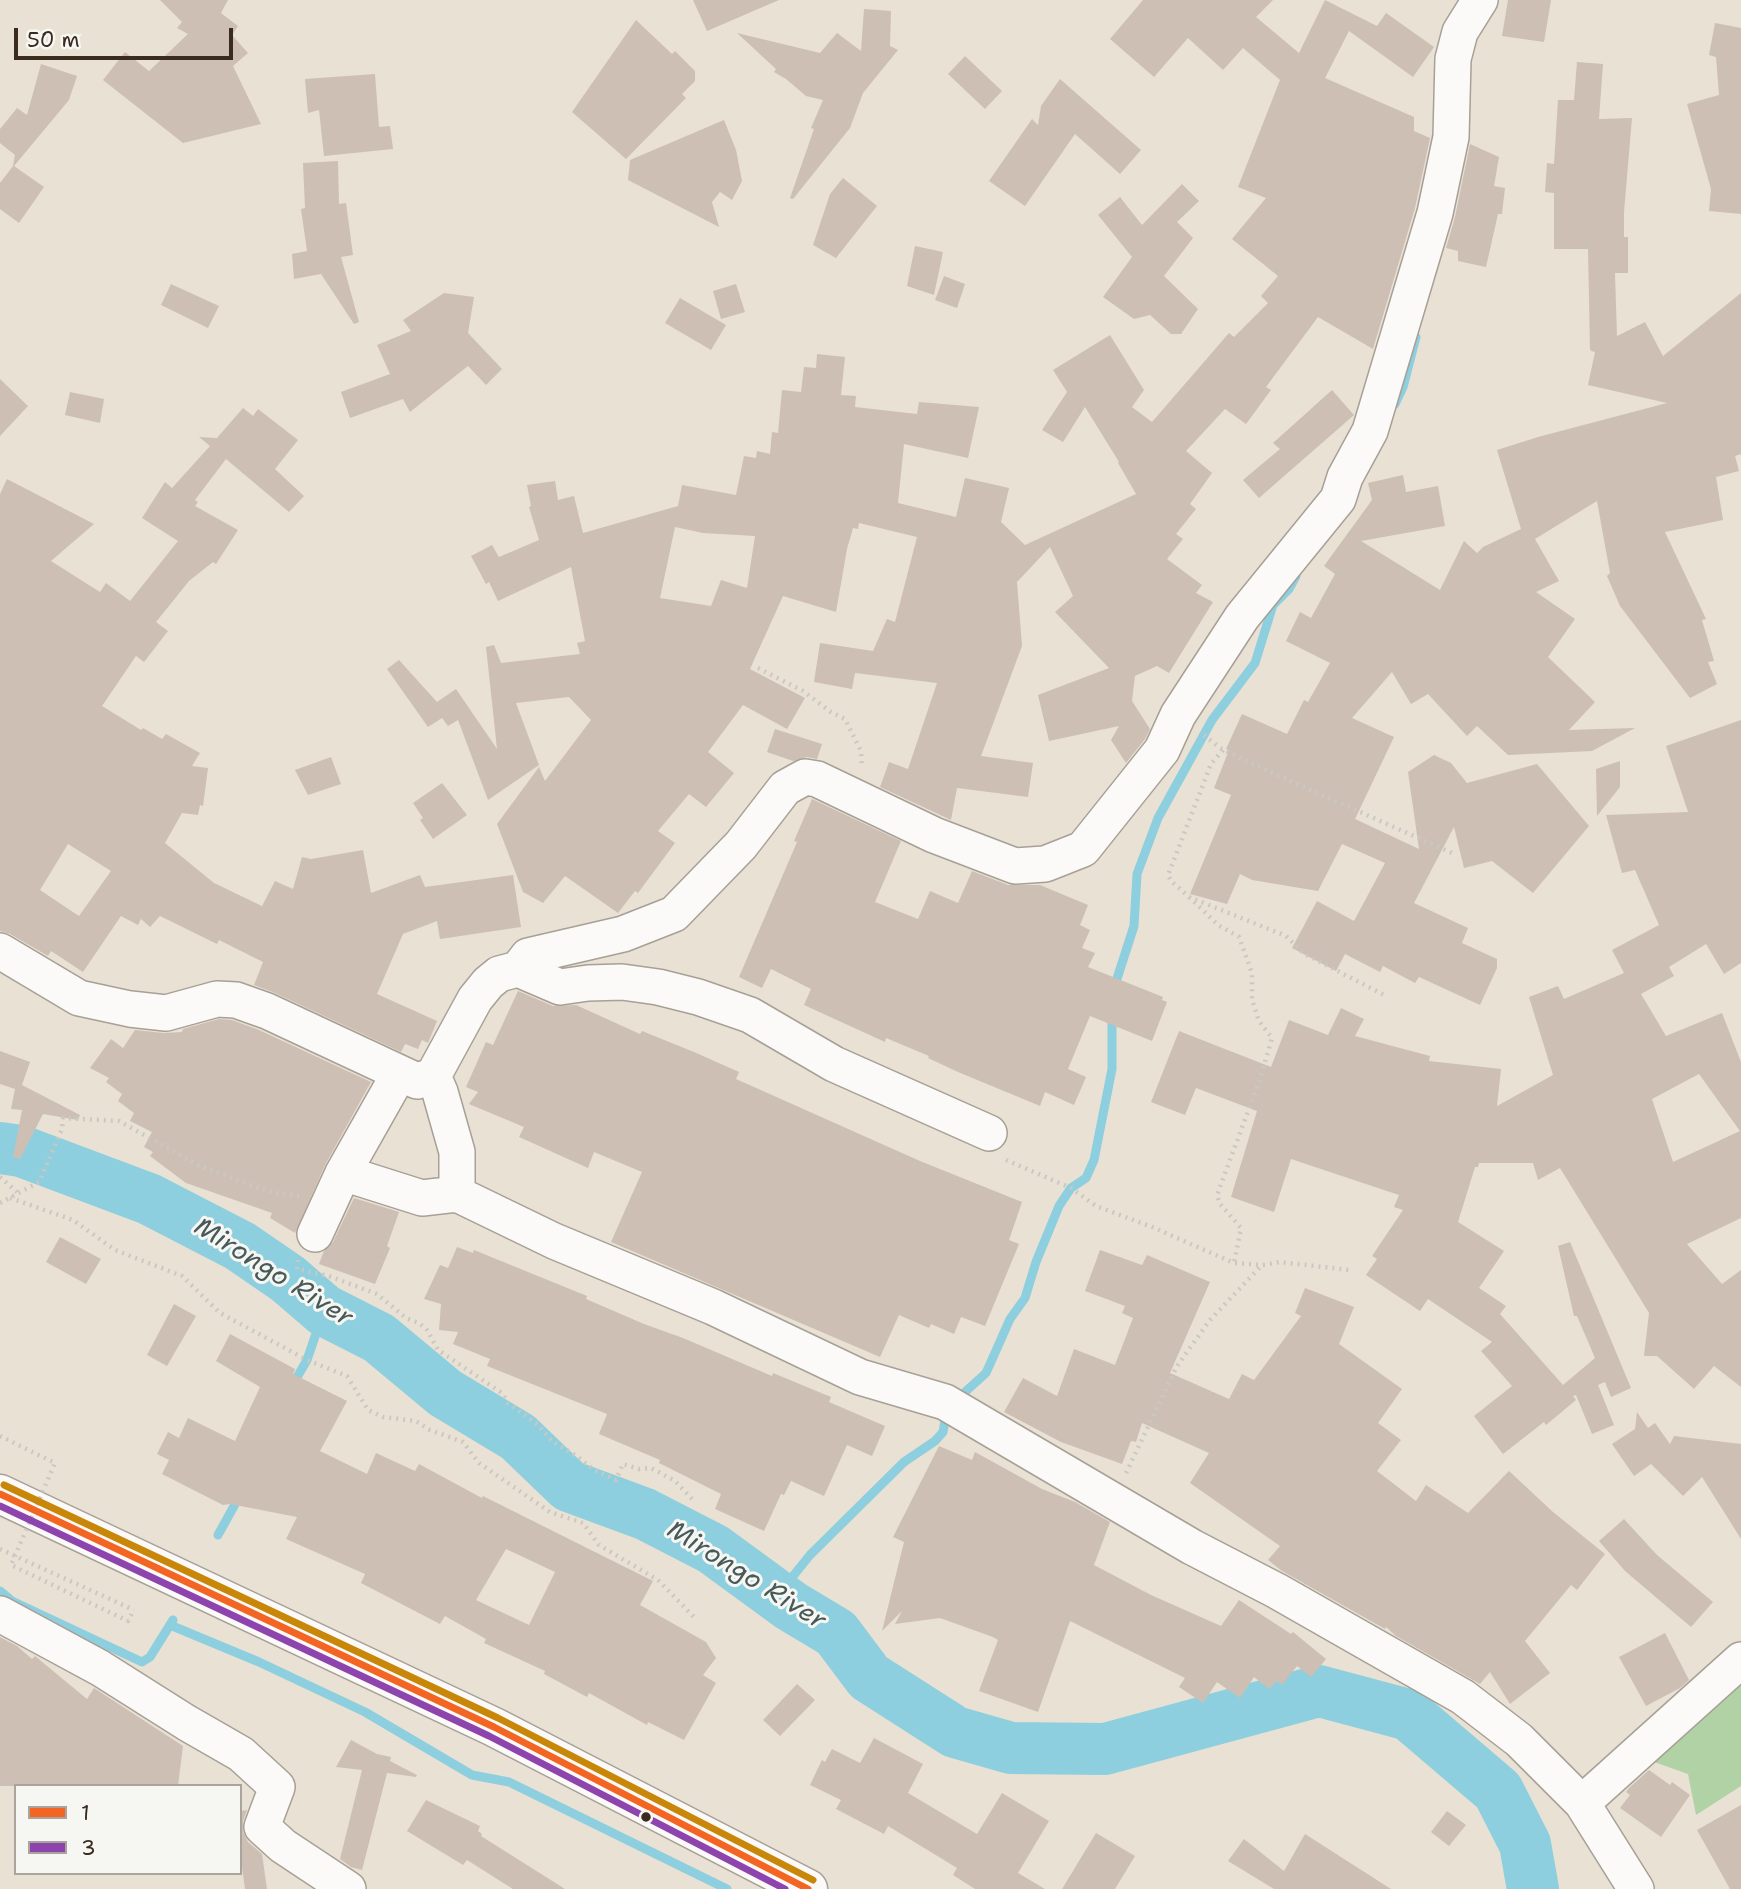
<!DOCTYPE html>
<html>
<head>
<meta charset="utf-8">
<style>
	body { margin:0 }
	#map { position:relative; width:1741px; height:1889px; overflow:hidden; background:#e9e1d3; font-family:"Shantell Sans",sans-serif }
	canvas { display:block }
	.legend { position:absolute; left:14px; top:1784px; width:228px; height:91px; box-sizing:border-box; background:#f6f6f2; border:2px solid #aba49d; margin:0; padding:9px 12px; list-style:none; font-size:21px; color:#3b2a1e }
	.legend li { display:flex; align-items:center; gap:14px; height:35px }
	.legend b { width:35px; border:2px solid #aba49d }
	.scale { position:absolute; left:14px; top:28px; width:219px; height:32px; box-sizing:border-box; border:4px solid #3b2a1e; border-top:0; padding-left:9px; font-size:21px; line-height:24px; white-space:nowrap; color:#3b2a1e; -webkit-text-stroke:5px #f6f6f2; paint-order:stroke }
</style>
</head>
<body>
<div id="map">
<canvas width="1741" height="1889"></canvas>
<ul class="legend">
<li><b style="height:9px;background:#f26522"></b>1</li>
<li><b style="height:9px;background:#8e44ad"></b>3</li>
</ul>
<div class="scale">50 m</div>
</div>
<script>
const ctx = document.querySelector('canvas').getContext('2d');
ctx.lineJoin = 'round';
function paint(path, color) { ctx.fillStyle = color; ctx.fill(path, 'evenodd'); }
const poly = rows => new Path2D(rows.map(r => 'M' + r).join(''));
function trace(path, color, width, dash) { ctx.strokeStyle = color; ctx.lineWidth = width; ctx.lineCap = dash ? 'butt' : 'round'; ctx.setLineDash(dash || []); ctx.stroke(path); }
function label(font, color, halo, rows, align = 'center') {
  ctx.font = font + ' "Shantell Sans",sans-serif'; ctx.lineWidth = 6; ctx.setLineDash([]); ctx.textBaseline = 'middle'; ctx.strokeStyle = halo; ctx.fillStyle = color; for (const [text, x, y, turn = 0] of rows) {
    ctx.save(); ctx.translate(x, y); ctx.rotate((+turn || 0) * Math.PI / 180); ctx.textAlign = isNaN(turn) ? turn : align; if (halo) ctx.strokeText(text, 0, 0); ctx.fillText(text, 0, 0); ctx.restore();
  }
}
const green = poly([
	[1741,1681,1741,1786,1696,1815,1688,1774,1643,1758]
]);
const stream = poly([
	[1395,404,1403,387,1416,337],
	[1114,988,1134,926,1137,874,1158,818,1212,720,1255,663,1273,605,1289,589,1296,576],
	[292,1386,307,1360,324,1310],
	[965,1392,986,1373,1010,1319,1025,1298,1036,1262,1059,1206,1071,1188,1086,1178,1094,1160,1112,1069,1112,1016],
	[218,1535,239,1497],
	[0,1591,12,1601,142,1662,150,1657,173,1620],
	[777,1596,810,1555,904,1462,935,1441,943,1432,945,1421],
	[170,1625,259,1662,365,1712,472,1775,509,1782,727,1889]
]);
const river = poly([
	[0,1148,21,1151,149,1199,240,1246,288,1279,324,1310,379,1338,445,1393,518,1437,569,1486,645,1514,713,1549,791,1606,836,1633,869,1677,955,1732,1011,1748,1105,1749,1319,1691,1409,1715,1498,1791,1525,1844,1533,1889]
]);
const building = poly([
	[160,0,228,0,221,13,238,26,232,35,248,53,233,66,261,124,183,143,103,80,125,52,149,71,188,34,177,28,182,22],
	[693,0,779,0,707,31],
	[1143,0,1273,0,1256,17,1299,53,1325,0,1377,26,1386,13,1434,47,1413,77,1349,31,1325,78,1414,117,1414,131,1430,138,1415,208,1373,349,1318,317,1266,387,1271,390,1246,424,1225,409,1186,451,1212,473,1190,504,1196,509,1176,534,1183,539,1167,559,1202,585,1196,593,1213,602,1169,673,1157,666,1135,676,1132,701,1150,729,1145,739,1126,763,1111,740,1119,726,1049,741,1038,695,1109,668,1055,612,1073,596,1050,547,1017,582,1022,646,981,756,1033,763,1028,797,957,788,951,820,880,787,889,762,908,769,937,683,855,673,852,689,814,682,820,643,873,651,887,619,895,622,917,537,859,523,858,529,853,528,847,549,836,612,783,596,750,669,805,698,787,729,743,705,708,752,734,773,706,807,689,794,658,831,675,843,638,893,635,891,618,913,565,876,543,903,523,892,497,824,539,767,545,781,591,720,569,697,516,703,539,765,488,800,458,720,448,726,442,718,428,727,387,669,399,660,437,702,456,689,497,749,486,647,494,645,501,663,580,654,577,643,585,641,571,567,498,601,489,582,486,584,471,556,492,545,499,557,539,540,529,507,531,506,527,485,555,481,558,500,574,496,583,533,678,506,682,485,736,495,744,456,756,458,757,451,770,454,772,432,778,433,782,390,801,392,804,367,816,368,817,354,845,357,841,395,856,396,855,407,917,414,919,402,979,407,968,458,904,444,898,503,956,517,965,478,1009,488,1001,522,1025,545,1136,494,1118,463,1119,462,1085,407,1063,442,1042,430,1067,392,1053,370,1110,335,1144,390,1132,407,1152,422,1229,333,1234,337,1268,303,1261,296,1278,276,1232,239,1266,198,1238,187,1280,80,1243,48,1223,70,1188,38,1154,77,1110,39],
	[675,527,703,533,755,536,747,588,721,580,711,606,660,598],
	[1508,0,1551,0,1544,42,1502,36],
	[864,9,891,11,890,46,898,50,863,93,850,128,793,199,790,198,814,129,811,128,823,100,806,96,786,79,774,72,776,69,737,33,820,53,837,33,861,51],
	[636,20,672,54,675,51,695,71,695,81,682,94,686,98,626,159,572,112],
	[1715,23,1741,28,1741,214,1709,211,1711,189,1687,104,1719,95,1716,57,1709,55],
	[965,56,1002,91,985,109,948,74],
	[1577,62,1603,64,1599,119,1632,118,1624,212,1624,237,1628,237,1628,273,1615,273,1617,336,1645,322,1663,356,1741,293,1741,454,1735,456,1739,471,1716,477,1723,520,1665,532,1706,619,1702,620,1714,661,1708,662,1717,684,1690,698,1620,606,1607,576,1610,573,1597,501,1535,539,1559,581,1536,592,1575,619,1548,657,1595,702,1569,730,1635,728,1592,751,1508,755,1477,726,1467,736,1428,694,1411,704,1392,672,1352,718,1394,737,1355,819,1419,849,1408,772,1434,755,1451,763,1467,783,1537,764,1589,826,1533,893,1492,861,1464,868,1454,827,1414,903,1468,928,1462,943,1497,959,1497,968,1480,1005,1419,977,1415,983,1383,966,1380,972,1345,954,1336,971,1292,948,1317,901,1354,921,1385,863,1342,844,1318,891,1252,880,1240,874,1227,904,1190,894,1231,795,1214,788,1229,750,1226,749,1242,714,1287,734,1304,700,1308,702,1330,663,1286,641,1300,612,1311,618,1335,574,1324,566,1372,500,1368,483,1403,475,1406,492,1438,486,1445,526,1361,541,1440,590,1464,541,1477,553,1483,547,1521,529,1497,450,1538,437,1667,403,1588,385,1595,352,1591,351,1590,349,1588,249,1554,249,1554,193,1545,192,1547,163,1554,164,1558,100,1574,100],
	[41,64,77,76,69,100,14,166,44,187,19,223,0,209,0,183,13,166,15,155,0,143,0,129,17,108,27,115],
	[375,74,379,127,390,126,393,149,324,156,319,110,308,113,305,79],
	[1060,79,1141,150,1120,174,1075,134,1025,206,989,181,1032,119,1038,125,1041,106],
	[724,120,736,150,742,181,732,200,720,192,712,202,719,227,628,180,630,160],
	[1470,144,1499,157,1494,186,1505,188,1502,214,1498,214,1486,267,1458,261,1458,251,1446,248,1455,217],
	[338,161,339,204,346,203,353,255,341,257,359,322,354,324,321,274,294,279,292,254,307,251,301,209,305,208,303,163],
	[843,178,877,206,836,258,813,245,830,194],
	[1182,184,1199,201,1177,222,1193,238,1164,276,1198,309,1181,334,1171,334,1150,315,1134,319,1103,297,1132,257,1098,215,1120,197,1142,225],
	[915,246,943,252,934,295,907,286],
	[944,276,965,284,957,308,935,300],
	[171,284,219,306,208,328,161,305],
	[736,284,745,312,721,319,713,291],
	[444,293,474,297,468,333,502,369,486,385,468,366,410,412,403,399,350,418,341,392,390,374,377,345,411,331,403,320],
	[680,298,726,325,711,350,665,323],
	[0,379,28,406,0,436],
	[1332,390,1354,415,1259,498,1243,480,1280,449,1273,443],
	[70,392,104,399,100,423,65,415],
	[243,408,253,416,258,409,298,440,275,469,304,496,289,512,226,459,195,500,198,502,195,506,238,530,216,564,213,562,189,581,156,622,168,631,144,662,136,656,102,706,141,730,143,728,162,739,166,734,200,753,192,766,208,768,203,806,200,805,198,815,182,813,165,843,214,883,262,906,275,881,293,889,302,857,311,859,363,850,371,893,420,875,425,887,513,875,521,927,440,939,437,921,403,934,377,994,437,1021,428,1043,422,1040,418,1049,405,1044,401,1052,275,993,254,985,263,962,219,940,217,944,160,916,150,927,141,919,138,925,121,916,83,972,51,951,48,956,10,934,0,931,0,494,7,479,94,524,51,561,100,592,106,583,130,601,178,541,142,518,165,482,172,488,210,446,199,437,217,438],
	[68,844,111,871,79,916,40,890],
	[1741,720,1741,963,1724,974,1706,944,1669,967,1674,976,1641,994,1666,1036,1722,1013,1741,1062,1741,1218,1687,1244,1722,1284,1741,1270,1741,1387,1714,1366,1694,1389,1657,1356,1644,1356,1649,1313,1560,1168,1538,1180,1533,1163,1479,1163,1478,1167,1475,1167,1458,1222,1504,1251,1479,1288,1506,1306,1500,1314,1563,1385,1595,1358,1577,1316,1574,1316,1558,1246,1570,1242,1631,1388,1611,1397,1605,1382,1598,1385,1614,1425,1592,1434,1576,1395,1573,1396,1576,1400,1546,1425,1544,1422,1503,1454,1474,1416,1512,1386,1481,1351,1492,1342,1428,1299,1420,1311,1366,1275,1377,1259,1372,1256,1403,1210,1394,1207,1399,1195,1291,1159,1274,1212,1231,1197,1257,1111,1196,1088,1185,1115,1151,1102,1179,1031,1271,1067,1289,1020,1328,1035,1341,1008,1364,1019,1355,1036,1430,1056,1429,1061,1501,1069,1497,1106,1553,1075,1529,997,1558,986,1564,999,1624,973,1612,950,1659,925,1635,870,1622,873,1606,815,1688,812,1666,746],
	[1699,1074,1740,1131,1673,1162,1652,1099],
	[775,729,822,744,817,759,807,757,793,761,767,752],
	[331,757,341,784,308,795,295,770],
	[1620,761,1620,787,1597,816,1596,769],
	[442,783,467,815,433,839,420,820,423,818,413,803],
	[812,799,901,841,875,902,918,919,930,891,958,903,972,871,1008,885,1040,885,1088,905,1080,925,1090,930,1082,948,1095,953,1088,967,1163,997,1162,1000,1167,1002,1152,1041,1090,1016,1068,1069,1086,1077,1074,1105,1045,1092,1040,1106,958,1072,928,1058,929,1056,886,1038,885,1042,804,1005,811,989,771,969,762,988,739,977,797,842,794,841],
	[518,991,553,1006,576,1005,640,1034,642,1031,694,1052,739,1072,736,1079,920,1161,1022,1202,1009,1240,1019,1244,985,1326,961,1317,954,1334,931,1324,929,1328,899,1315,880,1357,611,1242,642,1172,594,1152,588,1168,519,1137,524,1127,469,1104,478,1092,466,1087,486,1042,493,1045],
	[219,1019,232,1020,259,1030,371,1082,325,1165,295,1233,270,1218,272,1213,186,1183,150,1156,153,1152,144,1147,152,1132,130,1121,134,1113,118,1101,122,1094,106,1082,109,1078,90,1068,111,1039,123,1048,135,1030,164,1033,182,1032,183,1029],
	[0,1051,30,1062,22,1085,80,1115,78,1120,43,1114,20,1159,13,1157,22,1110,11,1109,15,1089,0,1084],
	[354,1198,399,1212,387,1246,390,1248,375,1284,319,1264,324,1251,333,1242],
	[60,1237,101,1259,86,1284,46,1262],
	[457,1247,473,1253,474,1250,587,1296,586,1299,644,1324,683,1338,772,1376,773,1373,831,1397,829,1402,885,1426,872,1456,847,1445,824,1496,791,1481,784,1495,781,1494,764,1531,715,1509,721,1494,659,1463,660,1460,599,1434,607,1414,487,1366,490,1359,453,1344,458,1332,439,1330,441,1304,424,1299,440,1265,448,1268],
	[1100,1250,1142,1265,1147,1255,1210,1282,1170,1373,1229,1399,1242,1374,1254,1380,1301,1316,1295,1313,1305,1288,1354,1307,1339,1344,1402,1389,1378,1423,1401,1440,1377,1471,1416,1501,1426,1485,1468,1513,1509,1471,1553,1512,1605,1554,1577,1590,1571,1585,1525,1641,1550,1673,1510,1704,1490,1672,1480,1684,1396,1636,1386,1627,1385,1629,1282,1571,1268,1560,1280,1546,1190,1483,1209,1453,1142,1423,1136,1442,1131,1441,1122,1464,1061,1442,1004,1412,1023,1378,1057,1396,1074,1349,1115,1365,1133,1318,1122,1313,1125,1306,1085,1291],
	[174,1304,196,1316,167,1366,147,1355],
	[230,1334,295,1369,293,1374,347,1401,320,1451,367,1474,376,1453,415,1471,419,1464,482,1498,483,1496,653,1581,640,1605,706,1642,716,1658,703,1675,716,1683,684,1740,648,1722,647,1725,589,1693,587,1697,544,1674,545,1671,484,1643,486,1639,445,1616,440,1624,361,1583,365,1574,286,1539,297,1517,230,1504,223,1505,162,1474,169,1460,157,1454,168,1432,179,1438,188,1418,235,1441,260,1387,216,1361],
	[506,1549,555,1572,529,1625,476,1600],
	[1637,1412,1648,1428,1655,1423,1670,1444,1674,1436,1741,1444,1741,1539,1702,1477,1683,1496,1651,1464,1634,1476,1612,1444,1635,1429],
	[939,1446,972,1460,975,1452,1042,1489,1075,1502,1110,1522,1094,1565,1151,1595,1221,1626,1239,1600,1291,1634,1293,1632,1326,1659,1311,1677,1297,1666,1282,1685,1277,1681,1269,1689,1254,1677,1240,1698,1217,1682,1203,1703,1179,1687,1185,1678,1070,1621,1038,1712,979,1691,998,1640,993,1637,940,1618,895,1624,902,1611,882,1631,904,1542,893,1537],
	[1624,1519,1657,1555,1713,1602,1691,1627,1625,1571,1599,1541],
	[1665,1633,1689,1680,1680,1688,1646,1706,1619,1657],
	[0,1637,17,1646,32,1659,35,1656,87,1699,94,1688,183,1746,178,1786,0,1786],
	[797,1684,815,1700,780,1736,763,1720],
	[874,1738,923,1764,908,1793,977,1834,1002,1793,1049,1821,1018,1873,1045,1889,975,1889,953,1875,957,1868,888,1826,884,1834,836,1809,841,1800,810,1785,822,1760,825,1762,832,1749,860,1763],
	[351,1740,377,1754,391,1757,390,1761,417,1775,416,1777,387,1773,362,1870,351,1867,340,1859,362,1770,336,1767],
	[1649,1770,1670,1785,1672,1782,1690,1795,1661,1837,1620,1808,1630,1795,1626,1792,1629,1788],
	[426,1800,480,1826,478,1831,482,1834,481,1836,565,1889,513,1889,467,1860,463,1865,407,1831],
	[1741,1805,1741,1889,1730,1889,1697,1830],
	[247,1810,243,1821,243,1832,248,1842,262,1854,267,1889,245,1889,240,1853,240,1811],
	[1447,1811,1466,1825,1449,1846,1431,1832],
	[1096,1833,1135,1856,1115,1889,1062,1889],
	[1305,1834,1391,1889,1274,1889,1228,1861,1244,1839,1284,1871]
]);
const path = poly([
	[758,668,803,691,831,712,845,719,861,751,862,768],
	[1204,735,1220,748,1246,761,1452,853],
	[1223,750,1211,764,1168,875,1171,881,1189,897,1286,936,1303,953,1386,996],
	[1189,897,1218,925,1239,937,1252,973,1252,1000,1259,1021,1272,1038,1260,1079,1217,1195,1220,1204,1241,1228,1234,1263],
	[1006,1160,1071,1188,1096,1206,1152,1227,1234,1263,1263,1265,1280,1262,1349,1270],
	[0,1177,17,1192],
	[10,1198,73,1220,115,1250,182,1276,220,1313,307,1360,347,1376,368,1410,383,1417,416,1421,430,1430,463,1442,479,1463,550,1512,583,1523,599,1545,658,1580,695,1618],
	[0,1203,39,1182,62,1129,63,1118,119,1121,202,1167,267,1191,300,1196],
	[298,1260,297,1269,329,1276,377,1294,406,1318,419,1323,427,1330,438,1350,502,1393,508,1403,538,1425,552,1441,578,1457,594,1470,616,1480,623,1464,639,1469,651,1468,675,1481,692,1499],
	[1126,1473,1177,1366,1210,1320,1262,1265],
	[0,1549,134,1610]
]);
const minor = poly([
	[0,951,79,998,130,1009,166,1013,217,999,236,1000,267,1011,417,1081,433,1076,475,999,488,983,499,974,518,969,560,987,588,983,622,982,658,987,698,997,750,1015,834,1064,989,1133],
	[518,969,528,956,623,934,674,914,741,845,785,788,805,777,817,779,934,835,1015,866,1045,864,1083,849,1162,750,1178,715,1242,617,1338,499,1345,477,1370,431,1435,213,1451,137,1453,59,1460,32,1480,0],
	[433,1076,440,1092,457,1152,457,1194,554,1241,713,1307,860,1377,945,1402,1192,1547,1277,1591,1463,1697,1519,1740,1582,1803,1636,1889],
	[343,1173,422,1198,457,1194],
	[315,1234,343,1173,399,1074],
	[0,1614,100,1668,187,1723,241,1754,277,1787,262,1827,283,1846,348,1889],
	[1582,1803,1741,1660]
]);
const highway = poly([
	[0,1494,494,1727,808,1889]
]);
const pathBridge = poly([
	[0,1436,55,1463,11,1565,128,1621,134,1610]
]);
const bus1 = poly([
	[0,1494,494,1727,808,1889]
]);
const bus2 = poly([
	[0,1506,489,1736,785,1889]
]);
const bus3 = poly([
	[4,1485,498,1718,813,1880]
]);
const markers = [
	[646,1817,6,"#3b2a1e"]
];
const waterNames = [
	["Mirongo River",273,1273,32],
	["Mirongo River",746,1576,32]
];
paint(green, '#b1d2a5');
trace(stream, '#8dcfde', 9);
trace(river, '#8dcfde', 52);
paint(building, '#cdbfb4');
trace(minor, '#a6a096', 38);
trace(highway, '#a6a096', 41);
trace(path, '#cbc8c4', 4.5, [2, 5]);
trace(minor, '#fcfaf8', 35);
trace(highway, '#fcfaf8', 38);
trace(pathBridge, '#cbc8c4', 4.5, [2, 5]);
trace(bus1, '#f26522', 7);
trace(bus2, '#8e44ad', 7);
trace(bus3, '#c88708', 7);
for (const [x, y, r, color] of markers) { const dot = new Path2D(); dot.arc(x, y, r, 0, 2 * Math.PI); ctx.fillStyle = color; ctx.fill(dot); trace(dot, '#f6f6f2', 2.5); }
label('italic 26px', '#485959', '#f6f6f2', waterNames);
</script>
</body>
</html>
